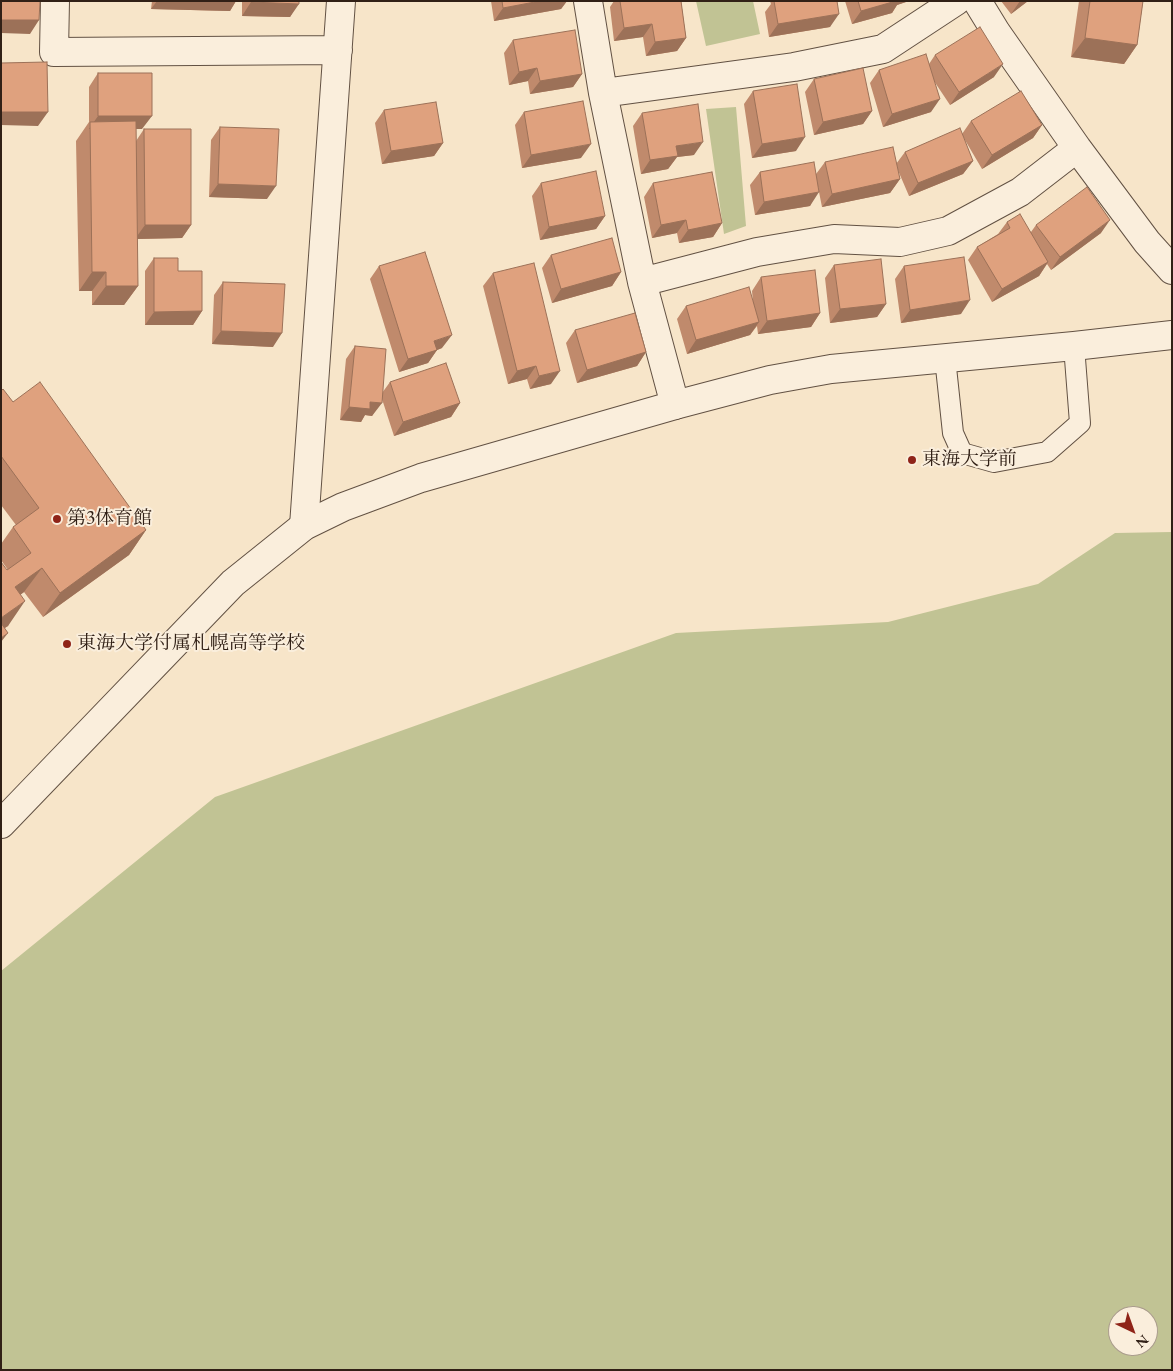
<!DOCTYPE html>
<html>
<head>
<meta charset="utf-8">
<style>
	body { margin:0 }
	#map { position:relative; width:1173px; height:1371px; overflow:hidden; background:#f7e5c9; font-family:"EB Garamond",serif }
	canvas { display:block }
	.frame { position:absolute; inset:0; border:2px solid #312016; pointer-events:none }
	.north { position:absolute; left:1108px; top:1306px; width:50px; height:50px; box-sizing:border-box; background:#faeedc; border:1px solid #aa9c8d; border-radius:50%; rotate:138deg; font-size:14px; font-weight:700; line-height:20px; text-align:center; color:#312016 }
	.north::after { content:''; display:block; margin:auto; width:18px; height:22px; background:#8f2418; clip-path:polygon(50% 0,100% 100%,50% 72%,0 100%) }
</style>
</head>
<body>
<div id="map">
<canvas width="1173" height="1371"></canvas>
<div class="frame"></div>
<div class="north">N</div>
</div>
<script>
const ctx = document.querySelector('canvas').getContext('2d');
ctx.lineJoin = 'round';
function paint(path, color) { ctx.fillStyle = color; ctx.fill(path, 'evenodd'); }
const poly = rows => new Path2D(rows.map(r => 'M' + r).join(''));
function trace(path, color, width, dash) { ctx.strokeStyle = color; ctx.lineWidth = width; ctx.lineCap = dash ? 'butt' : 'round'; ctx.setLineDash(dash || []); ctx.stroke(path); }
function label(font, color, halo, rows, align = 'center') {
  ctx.font = font + ' "EB Garamond","Noto Serif JP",serif'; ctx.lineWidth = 4; ctx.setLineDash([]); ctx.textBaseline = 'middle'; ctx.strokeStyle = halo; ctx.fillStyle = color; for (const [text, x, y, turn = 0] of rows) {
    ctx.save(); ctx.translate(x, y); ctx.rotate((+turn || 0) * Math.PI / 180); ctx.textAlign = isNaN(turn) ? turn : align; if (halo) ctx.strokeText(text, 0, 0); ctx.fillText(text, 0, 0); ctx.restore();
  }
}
const green = poly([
	[696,1,753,1,760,34,706,46],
	[736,107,746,226,724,234,706,109],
	[1172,532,1172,1370,1,1370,1,971,215,797,676,633,888,622,1038,584,1115,533],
	[1118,1316,1148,1316,1148,1346,1118,1346]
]);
const service = poly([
	[945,358,953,433,962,453,994,462,1047,452,1080,423,1074,346]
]);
const minor = poly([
	[55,1,54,52,338,50],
	[588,1,603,93,642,282,675,405],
	[977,1,996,32,1077,148,1147,242,1172,270],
	[603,93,794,67,883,49,956,1],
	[642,282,757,252,834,239,900,242,948,231,1020,192,1077,148],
	[304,526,341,1]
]);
const tertiary = poly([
	[1,824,233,583,304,526,343,507,421,478,675,405,770,380,831,369,1074,346,1172,335]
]);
const wall = poly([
	[152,1,236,1,230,11,151,9],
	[242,1,299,1,290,17,242,16],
	[491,1,567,1,561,9,494,21],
	[614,1,681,1,686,38,677,51,646,56,643,37,614,41,610,7],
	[770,1,837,1,830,27,769,37,765,12,771,4],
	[845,1,909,1,897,5,892,13,852,24],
	[1001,1,1028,1,1011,14],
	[1079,1,1143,1,1137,45,1124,64,1071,57],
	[513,40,582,74,573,87,530,94,528,81,509,85,504,53],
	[935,55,994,77,950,105,934,81,931,112,883,127,870,83,879,70,929,64],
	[98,73,142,129,136,129,136,141,144,129,191,225,182,238,137,239,138,286,124,305,92,305,92,291,79,291,76,141,89,122,89,87],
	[814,79,872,111,863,124,814,135,805,92],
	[753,91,796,151,752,158,744,104],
	[384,110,443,143,434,156,382,164,375,123],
	[524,112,581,158,522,168,515,125],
	[642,113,694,155,677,157,668,169,641,174,633,126],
	[971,121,1042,125,1033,138,982,169,962,135,973,161,963,174,909,196,897,168,900,179,890,193,822,207,818,187,810,206,755,215,750,185,760,172,816,174,825,162,896,164,905,152,962,134],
	[220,127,267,199,209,197,211,140],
	[541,183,605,216,596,229,540,240,532,196],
	[653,183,722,223,713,237,679,243,677,233,652,238,644,197],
	[1007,222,1031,232,1036,225,1101,233,1051,270,1047,264,1039,276,992,302,968,260,977,247,998,234],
	[551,255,621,272,612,286,552,303,542,268],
	[154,258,178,271,202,311,193,325,145,325,145,271],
	[834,265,886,304,877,317,830,323,825,278],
	[379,266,442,348,437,350,428,363,399,372,370,279],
	[904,266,961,314,901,323,895,279],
	[493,273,551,384,530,389,527,379,508,384,483,286],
	[761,277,820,313,811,327,758,334,757,326,750,335,687,354,677,319,686,306,753,302,752,291],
	[223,282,273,347,212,344,214,295],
	[575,330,646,352,637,366,577,383,566,343],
	[355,346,382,393,390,382,460,403,451,417,394,436,382,399,372,416,365,415,361,422,340,420,346,359],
	[1,391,13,402,146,530,129,555,43,617,24,592,20,595,8,626,5,628,1,642,8,570,1,560,1,544,13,527,16,525,1,505]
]);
const shadedWall = poly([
	[157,1,236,1,230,11,151,9],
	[540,1,567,1,561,9,494,21,503,8],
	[894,1,909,1,897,5,892,13,852,24,861,11],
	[1020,1,1028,1,1011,14],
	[251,2,299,4,290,17,242,16],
	[839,14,830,27,769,37,778,24],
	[1,20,39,20,30,34,1,33],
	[652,24,643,37,614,41,624,28],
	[686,38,677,51,646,56,655,42],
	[1085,38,1137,45,1124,64,1071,57],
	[1003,64,994,77,950,105,959,92],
	[537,68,528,81,509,85,519,72],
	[582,74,573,87,530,94,540,81],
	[940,99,931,112,883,127,892,114],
	[872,111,863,124,814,135,823,122],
	[1,112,48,112,38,126,1,125],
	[98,116,152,116,142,129,89,129],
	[1042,125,1033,138,982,169,992,155],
	[805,137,796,151,752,158,762,144],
	[703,142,694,155,677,157,668,169,641,174,650,160,676,146],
	[443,143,434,156,382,164,391,151],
	[591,144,581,158,522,168,531,155],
	[973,161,963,174,909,196,918,183],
	[900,179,890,193,822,207,832,194],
	[218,184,276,186,267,199,209,197],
	[819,192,810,206,755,215,764,202],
	[605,216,596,229,540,240,549,227],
	[686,220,677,233,652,238,661,225],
	[1110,220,1101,233,1051,270,1060,257],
	[722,223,713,237,679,243,688,230],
	[145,225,191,225,182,238,135,239],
	[1048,262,1039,276,992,302,1002,289],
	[92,272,106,272,92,291,79,291],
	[621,272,612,286,552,303,561,289],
	[106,286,138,286,124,305,92,305],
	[970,300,961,314,901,323,910,310],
	[886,304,877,317,830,323,840,309],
	[202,311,193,325,145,325,154,312],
	[820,313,811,327,758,334,767,321],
	[759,322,750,335,687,354,696,340],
	[221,331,282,333,273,347,212,344],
	[452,335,442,348,437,350,428,363,399,372,408,359,434,341],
	[646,352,637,366,577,383,587,370],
	[536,366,527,379,508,384,517,371],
	[560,371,551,384,530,389,539,376],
	[370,402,382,403,372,416,365,415,361,422,340,420,349,407],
	[460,403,451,417,394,436,403,422],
	[146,530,129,555,43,617,60,593],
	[42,568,24,592,1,609,15,587],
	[25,601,8,626,1,630,1,618],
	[8,633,1,642,1,638]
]);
const building = poly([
	[1,1,40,1,39,20,1,20,1,1],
	[251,1,299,1,299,4,251,2,251,1],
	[502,1,540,1,503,8,502,1],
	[620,1,681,1,686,38,655,42,652,24,624,28,620,1],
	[774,1,837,1,839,14,778,24,774,1],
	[858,1,896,1,861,11,858,1],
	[1090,1,1143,1,1137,45,1085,38,1090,1],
	[980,27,1003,64,959,92,935,55,980,27],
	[575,30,582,74,540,81,537,68,519,72,513,40,575,30],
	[926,54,940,99,892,114,879,70,926,54],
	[47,62,48,112,1,112,1,63,47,62],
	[863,68,872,111,823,122,814,79,863,68],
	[98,73,152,73,152,116,98,116,98,73],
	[797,84,805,137,762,144,753,91,797,84],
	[1021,91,1042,125,992,155,971,121,1021,91],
	[583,101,591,144,531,155,524,112,583,101],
	[436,102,443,143,391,151,384,110,436,102],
	[698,104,703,142,676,146,678,156,650,160,642,113,698,104],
	[136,121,138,286,106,286,106,272,92,272,90,122,136,121],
	[220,127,279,129,276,186,218,184,220,127],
	[960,128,973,161,918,183,905,152,960,128],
	[144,129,191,129,191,225,145,225,144,129],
	[893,147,900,179,832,194,825,162,893,147],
	[814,162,819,192,764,202,760,172,814,162],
	[596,171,605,216,549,227,541,183,596,171],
	[712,172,722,223,688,230,686,220,661,225,653,183,712,172],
	[1087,187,1110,220,1060,257,1036,225,1087,187],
	[1020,214,1048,262,1002,289,977,247,1010,228,1007,222,1020,214],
	[612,238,621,272,561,289,551,255,612,238],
	[425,252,452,335,434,341,437,350,408,359,379,266,425,252],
	[964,257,970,300,910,310,904,266,964,257],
	[154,258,178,258,178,271,202,271,202,311,154,312,154,258],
	[881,259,886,304,840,309,834,265,881,259],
	[534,263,560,371,539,376,536,366,517,371,493,273,534,263],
	[815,270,820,313,767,321,761,277,815,270],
	[223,282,285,284,282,333,221,331,223,282],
	[749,287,759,322,696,340,686,306,749,287],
	[635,313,646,352,587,370,575,330,635,313],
	[355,346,386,349,382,403,370,402,370,409,349,407,355,346],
	[446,363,460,403,403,422,390,382,446,363],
	[40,382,146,530,60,593,42,568,15,587,25,601,1,618,1,562,7,570,31,553,13,527,39,508,1,456,1,391,3,389,13,402,40,382],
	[1,623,8,633,1,638,1,623]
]);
const markers = [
	[912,460,5,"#8f2418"],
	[57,519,5,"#8f2418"],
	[67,644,5,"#8f2418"]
];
const poiNames = [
	["東海大学前",922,460],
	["第3体育館",67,519],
	["東海大学付属札幌高等学校",77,644]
];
paint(green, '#c1c394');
trace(service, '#625143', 22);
trace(minor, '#625143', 30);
trace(tertiary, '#625143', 30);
trace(service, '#faeedc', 20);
trace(minor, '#faeedc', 28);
trace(tertiary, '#faeedc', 28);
paint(wall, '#c08a6c');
paint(shadedWall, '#9c7158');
paint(building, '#dfa17e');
trace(building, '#9c7158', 1);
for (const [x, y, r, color] of markers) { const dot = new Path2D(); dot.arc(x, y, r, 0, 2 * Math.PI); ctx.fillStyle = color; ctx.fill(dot); trace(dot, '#faeedc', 2); }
label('19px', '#312016', '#faeedc', poiNames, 'left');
</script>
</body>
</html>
